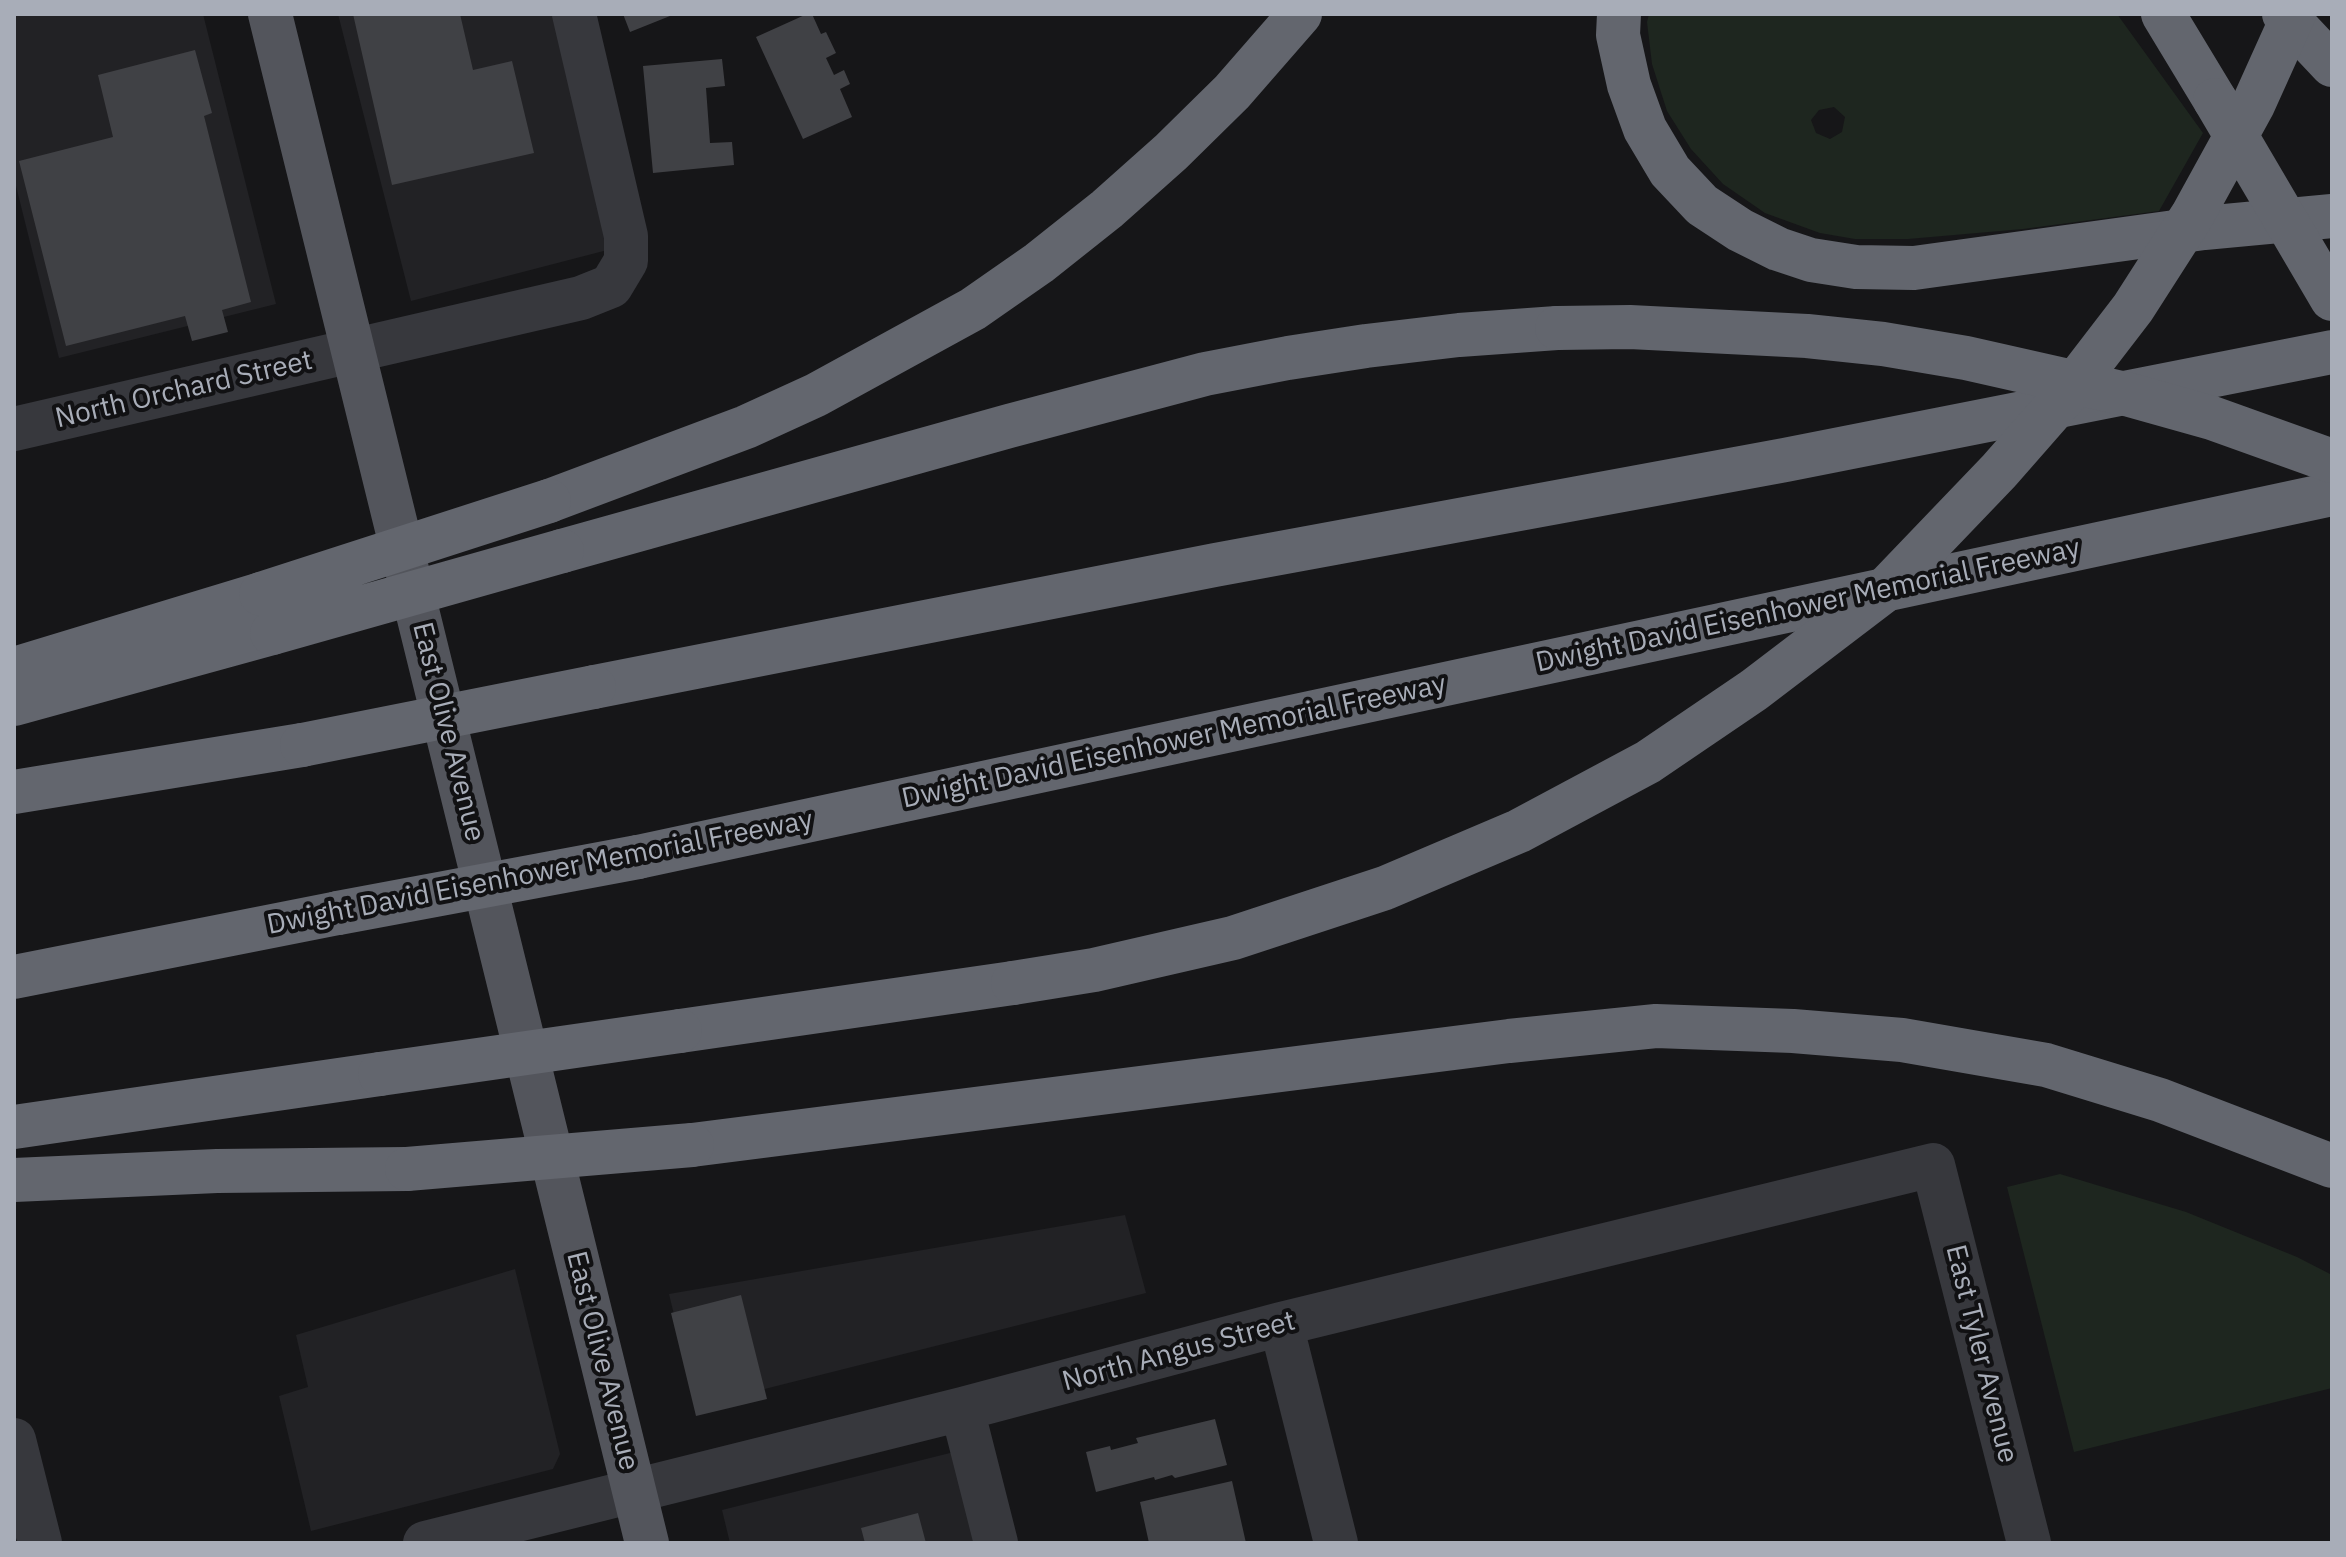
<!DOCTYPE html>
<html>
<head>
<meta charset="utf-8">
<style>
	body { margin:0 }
	#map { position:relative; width:2346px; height:1557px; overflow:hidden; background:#161618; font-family:"IBM Plex Sans",sans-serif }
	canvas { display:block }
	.frame { position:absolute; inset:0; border:16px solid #a8adb8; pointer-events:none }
</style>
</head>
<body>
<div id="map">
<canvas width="2346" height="1557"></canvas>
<div class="frame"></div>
</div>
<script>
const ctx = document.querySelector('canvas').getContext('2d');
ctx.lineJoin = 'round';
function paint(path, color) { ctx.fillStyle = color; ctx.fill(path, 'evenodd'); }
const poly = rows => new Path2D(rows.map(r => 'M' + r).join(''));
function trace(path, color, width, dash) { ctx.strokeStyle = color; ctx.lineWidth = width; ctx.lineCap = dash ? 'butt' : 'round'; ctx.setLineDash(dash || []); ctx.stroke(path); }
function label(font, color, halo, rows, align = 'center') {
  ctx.font = font + ' "IBM Plex Sans",sans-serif'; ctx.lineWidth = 8; ctx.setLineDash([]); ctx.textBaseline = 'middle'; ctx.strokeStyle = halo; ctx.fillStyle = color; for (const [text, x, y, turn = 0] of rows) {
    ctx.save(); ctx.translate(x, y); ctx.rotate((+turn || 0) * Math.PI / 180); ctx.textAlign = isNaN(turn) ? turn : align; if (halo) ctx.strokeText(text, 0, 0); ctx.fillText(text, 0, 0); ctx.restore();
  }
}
const built = poly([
	[14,14,203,14,276,304,59,358,14,178],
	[338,14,565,14,619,247,411,301],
	[1125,1215,1146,1293,705,1404,694,1397,669,1294],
	[515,1269,560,1454,553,1469,311,1531,279,1396,308,1387,296,1335],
	[982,1445,1007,1543,730,1543,722,1510]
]);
const green = poly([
	[1649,14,2117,14,2203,133,2159,211,2023,229,1908,239,1855,239,1820,233,1765,213,1723,184,1691,149,1667,111,1652,64,1647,22],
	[1834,107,1845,117,1842,132,1830,139,1816,133,1811,120,1819,110],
	[2060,1174,2186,1212,2297,1257,2332,1275,2332,1388,2074,1452,2007,1187]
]);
const building = poly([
	[353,14,460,14,473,70,512,61,534,153,392,185],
	[623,14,675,14,630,32],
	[807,14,812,14,821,34,826,32,836,53,826,58,834,75,844,70,850,84,840,89,852,117,803,139,756,37],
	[195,50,212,113,204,116,251,302,222,310,228,332,192,341,185,316,66,346,19,161,113,137,98,75],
	[722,59,725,86,706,88,710,143,732,142,734,165,653,173,643,66],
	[741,1295,767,1399,696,1416,671,1313],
	[1215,1419,1227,1465,1175,1478,1172,1475,1155,1480,1154,1477,1096,1492,1086,1452,1110,1446,1111,1450,1138,1443,1136,1438],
	[1232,1481,1246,1543,1149,1543,1140,1502],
	[918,1513,926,1543,865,1543,861,1528]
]);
const minor = poly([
	[14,429,581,298,611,286,626,261,626,236,574,14],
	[1281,1324,1336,1543],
	[962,1409,996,1543],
	[14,1440,40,1543],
	[425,1543,962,1409,1281,1324,1933,1165,2029,1543]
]);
const major = poly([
	[270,14,647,1543]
]);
const highway = poly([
	[1619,14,1618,35,1629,85,1645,129,1670,171,1702,205,1740,230,1778,249,1811,260,1856,267,1914,268,2204,228,2332,216],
	[2163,14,2215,100],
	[2284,14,2332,65],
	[549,501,746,427,816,395,973,309,1039,263,1107,209,1171,152,1232,92,1300,14],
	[562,551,1009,426,1205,374,1288,358,1366,346,1459,335,1557,328],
	[14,669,261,594],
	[594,687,1215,565,1785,460,2332,352],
	[14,704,272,633],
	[14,792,302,745],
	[638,857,2332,494],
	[14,977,338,913],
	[680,1031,1013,983],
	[14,1127,380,1074],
	[692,1145,1509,1041,1656,1026,1793,1031,1902,1040,2046,1065,2160,1100,2332,1166],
	[14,1180,217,1171,407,1169]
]);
const highwayBridge = poly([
	[2215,100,2332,299],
	[1557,328,1630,327,1807,336,1883,344,1966,358,2130,395,2212,418,2332,461],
	[261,594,549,501],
	[272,633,562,551],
	[302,745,594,687],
	[338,913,638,857],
	[1013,983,1094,970,1233,938,1385,888,1519,831,1648,762,1754,690,1884,591,1999,471,2070,390,2133,308,2192,216,2253,105,2294,14],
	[380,1074,680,1031],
	[407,1169,692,1145]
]);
const streetNames = [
	["North Orchard Street",184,390,-13],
	["Dwight David Eisenhower Memorial Freeway",1808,606,-12],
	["East Olive Avenue",448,732,76],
	["Dwight David Eisenhower Memorial Freeway",1174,742,-12],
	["Dwight David Eisenhower Memorial Freeway",540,873,-11],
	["North Angus Street",1179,1352,-15],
	["East Tyler Avenue",1981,1354,76],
	["East Olive Avenue",602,1361,76]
];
paint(built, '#222225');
paint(green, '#1e261f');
paint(building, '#404145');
trace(minor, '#37383d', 44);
trace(major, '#53555c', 44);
trace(highway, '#63666e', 44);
trace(highwayBridge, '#63666e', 44);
label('28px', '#a8adb8', '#111113', streetNames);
</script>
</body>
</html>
